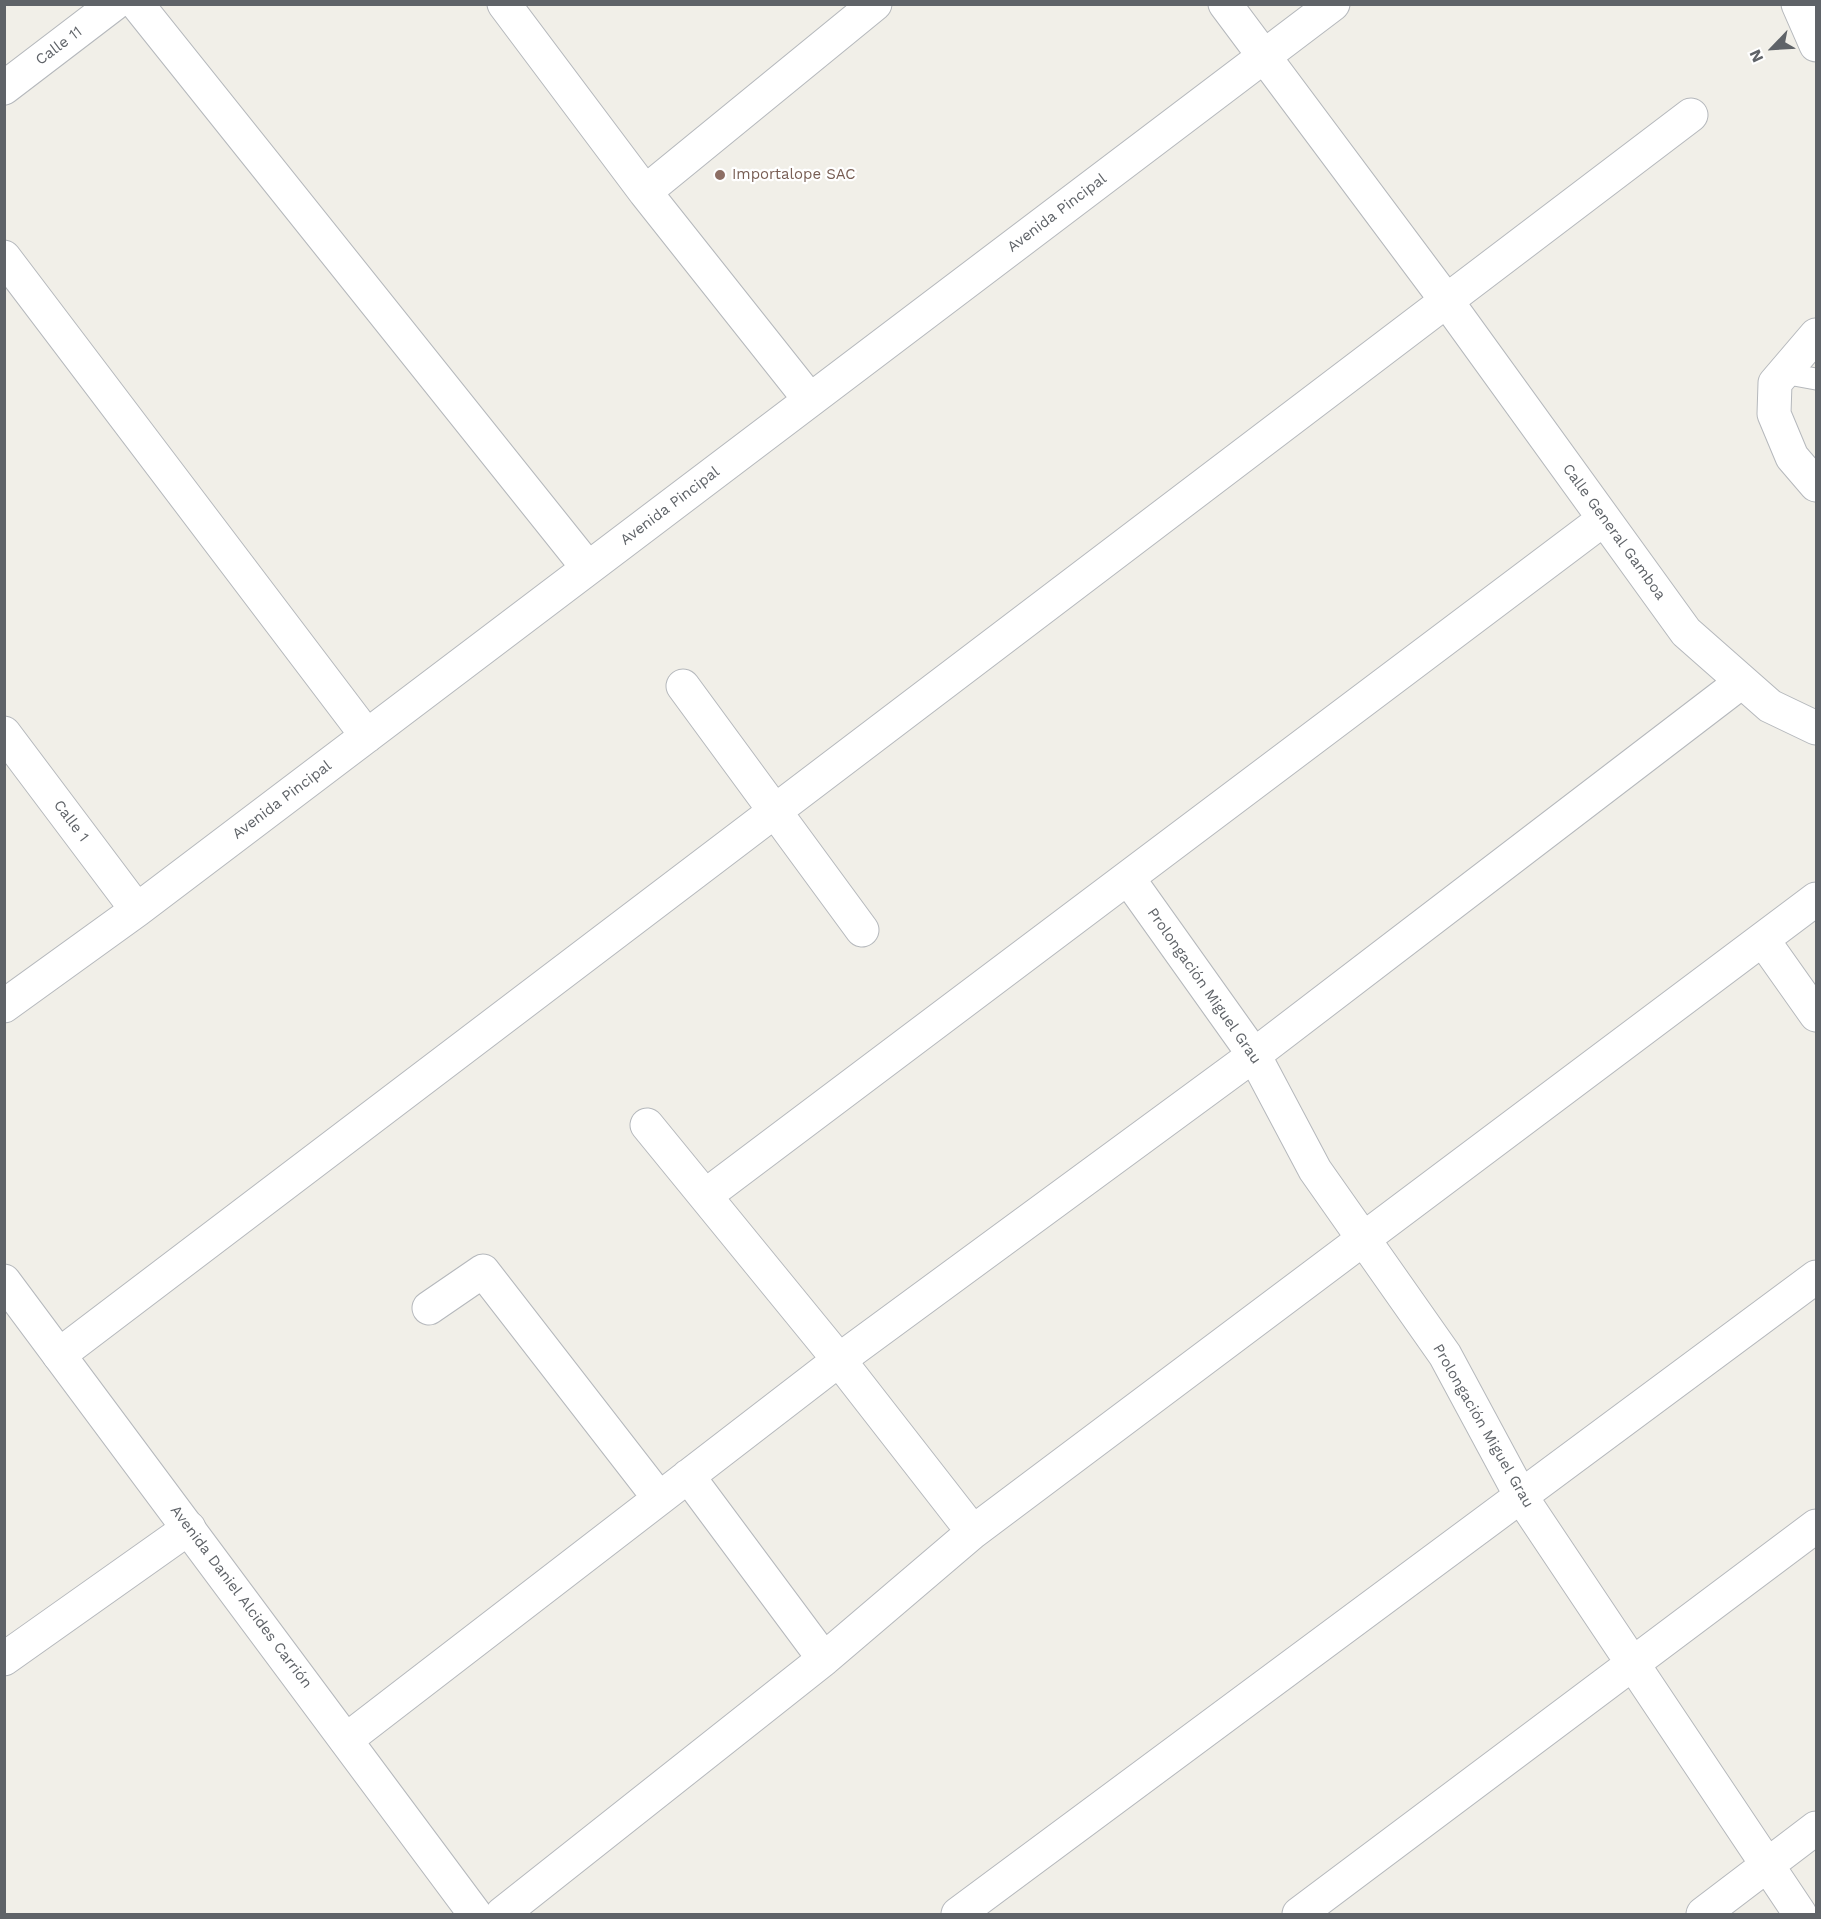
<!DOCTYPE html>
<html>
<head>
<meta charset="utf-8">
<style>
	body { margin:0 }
	#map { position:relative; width:1821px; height:1919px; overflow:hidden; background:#f1efe8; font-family:"Work Sans",sans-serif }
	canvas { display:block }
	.frame { position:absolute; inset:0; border:6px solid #5f6368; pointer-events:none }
	.north { position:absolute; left:1743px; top:18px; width:60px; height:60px; -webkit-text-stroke:4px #fff; paint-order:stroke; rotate:245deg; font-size:16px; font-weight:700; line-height:24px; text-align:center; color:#5f6368 }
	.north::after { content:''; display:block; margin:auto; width:21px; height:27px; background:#5f6368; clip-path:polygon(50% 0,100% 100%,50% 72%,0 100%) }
</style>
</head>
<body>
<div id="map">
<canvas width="1821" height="1919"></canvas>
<div class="frame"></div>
<div class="north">N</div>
</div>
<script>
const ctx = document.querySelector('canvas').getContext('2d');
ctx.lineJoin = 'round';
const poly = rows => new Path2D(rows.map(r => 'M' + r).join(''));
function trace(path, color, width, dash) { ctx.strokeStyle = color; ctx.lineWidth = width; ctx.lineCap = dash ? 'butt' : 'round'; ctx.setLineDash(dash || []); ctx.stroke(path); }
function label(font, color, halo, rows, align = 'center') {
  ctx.font = font + ' "Work Sans",sans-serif'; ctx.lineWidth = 4.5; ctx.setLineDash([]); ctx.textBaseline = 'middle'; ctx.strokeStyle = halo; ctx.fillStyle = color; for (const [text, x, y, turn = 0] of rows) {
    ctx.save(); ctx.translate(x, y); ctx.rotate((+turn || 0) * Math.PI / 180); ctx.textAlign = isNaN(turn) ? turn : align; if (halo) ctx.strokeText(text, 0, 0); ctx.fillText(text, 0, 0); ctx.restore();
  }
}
const service = poly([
	[1783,373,1816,379]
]);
const minor = poly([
	[137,4,588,568],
	[504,4,645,192,810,400],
	[1225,4,1446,300,1686,632,1770,706,1816,728],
	[1798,4,1816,45],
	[4,88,114,4],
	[645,192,875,4],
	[4,257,367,736],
	[1816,335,1775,383,1774,414,1792,457,1816,485],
	[683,686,862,930],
	[4,733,137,910],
	[1128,878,1254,1055,1315,1170,1445,1355,1522,1498,1800,1914],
	[1763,940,1816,1015],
	[4,1006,137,910,1333,4],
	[647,1125,839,1360,973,1532,824,1659],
	[705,1196,1604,519],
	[429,1308,483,1271,659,1498],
	[59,1355,1691,115],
	[973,1532,1816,899],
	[4,1659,189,1528],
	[346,1740,839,1360,1254,1055,1740,683],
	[502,1914,824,1659,688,1476],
	[958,1914,1816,1277],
	[1299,1914,1816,1526],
	[1703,1914,1816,1828]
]);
const tertiary = poly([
	[4,1281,475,1914]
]);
const markers = [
	[720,175,6,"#8d6e63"]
];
const streetNames = [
	["Calle 11",59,46,-37],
	["Avenida Pincipal",1057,213,-37],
	["Avenida Pincipal",670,506,-37],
	["Calle General Gamboa",1614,532,54],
	["Avenida Pincipal",282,800,-37],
	["Calle 1",71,821,53],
	["Prolongación Miguel Grau",1204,986,55],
	["Prolongación Miguel Grau",1483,1426,60],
	["Avenida Daniel Alcides Carrión",241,1597,53]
];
const educationNames = [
	["Importalope SAC",732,175]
];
trace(service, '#b5b8bc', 23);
trace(minor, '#b5b8bc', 35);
trace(tertiary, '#b5b8bc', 35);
trace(service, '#fff', 21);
trace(minor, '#fff', 33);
trace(tertiary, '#fff', 33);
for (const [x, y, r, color] of markers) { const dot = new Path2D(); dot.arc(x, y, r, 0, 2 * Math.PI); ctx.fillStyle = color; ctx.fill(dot); trace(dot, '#fff', 2); }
label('15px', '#5f6368', '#fff', streetNames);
label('15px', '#785e54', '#fff', educationNames, 'left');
</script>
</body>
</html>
